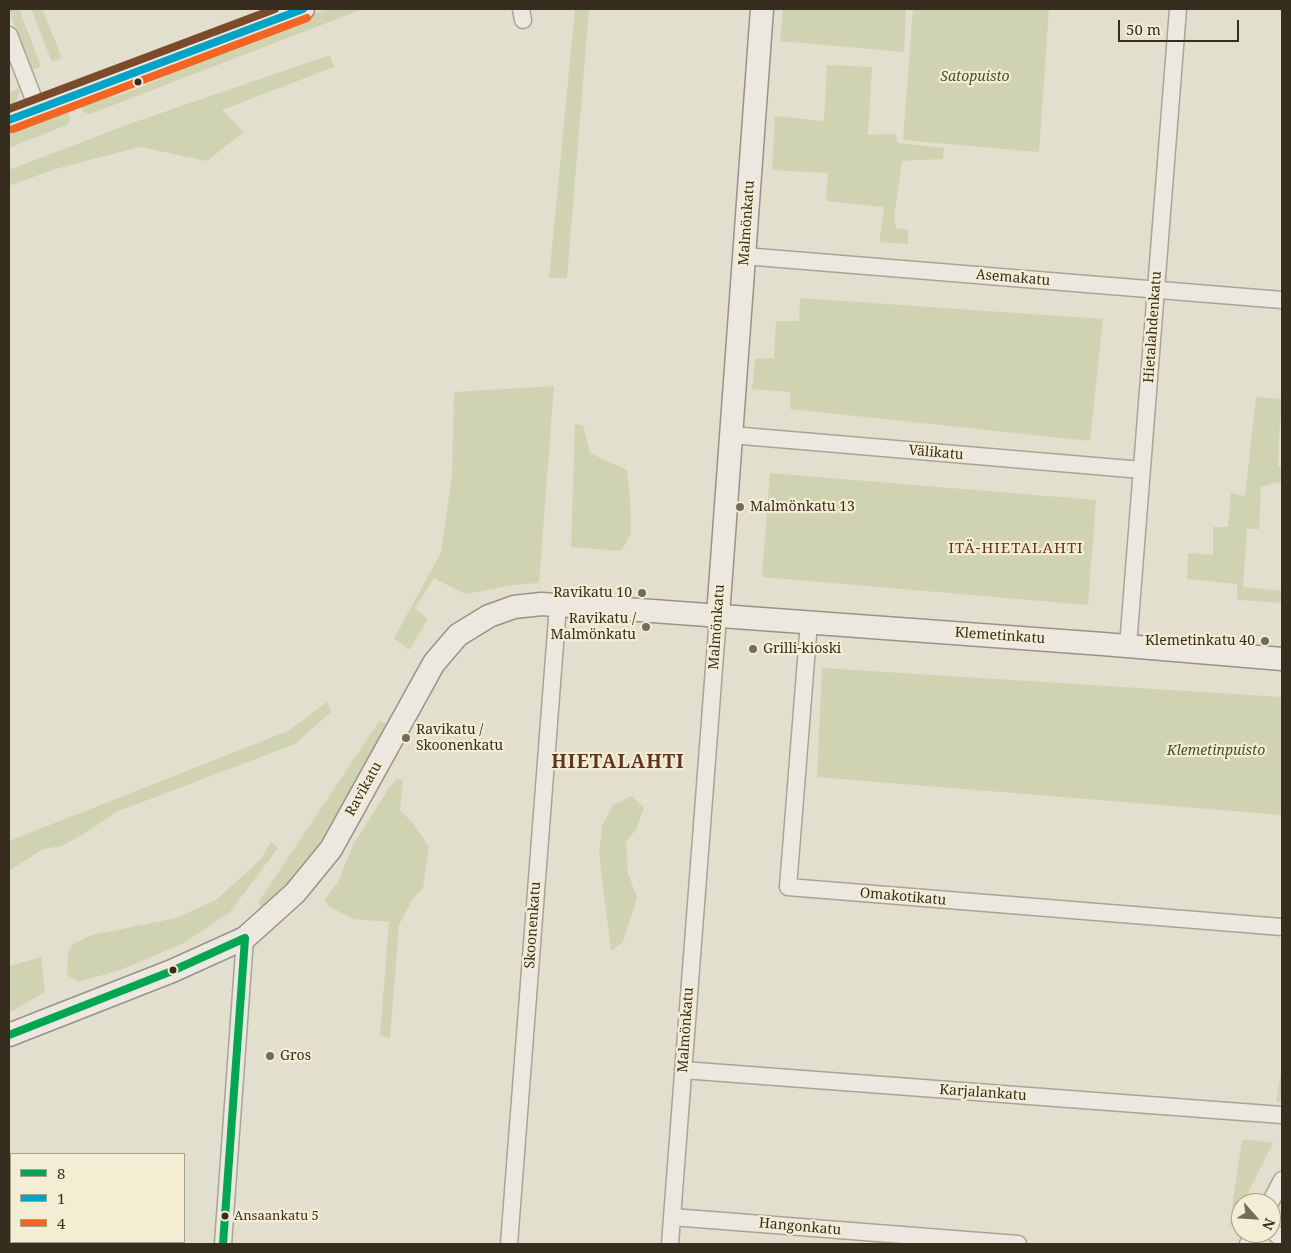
<!DOCTYPE html>
<html>
<head>
<meta charset="utf-8">
<style>
	body { margin:0 }
	#map { position:relative; width:1291px; height:1253px; overflow:hidden; background:#e3dfce; font-family:"Noto Serif",serif }
	canvas { display:block }
	.frame { position:absolute; inset:0; border:10px solid #372d1f; pointer-events:none }
	.legend { position:absolute; left:10px; top:1153px; width:175px; height:90px; box-sizing:border-box; background:#f4edd4; border:1px solid #a8a08c; margin:0; padding:6px 9px; list-style:none; font-size:15px; color:#372d1f }
	.legend li { display:flex; align-items:center; gap:10px; height:25px }
	.legend b { width:25px; border:1px solid #a8a08c }
	.north { position:absolute; left:1231px; top:1193px; width:50px; height:50px; box-sizing:border-box; background:#f4edd4; border:1px solid #a8a08c; border-radius:50%; rotate:116deg; font-size:14px; font-weight:700; line-height:20px; text-align:center; color:#372d1f }
	.north::after { content:''; display:block; margin:auto; width:18px; height:22px; background:#736b5c; clip-path:polygon(50% 0,100% 100%,50% 72%,0 100%) }
	.scale { position:absolute; left:1118px; top:20px; width:121px; height:22px; box-sizing:border-box; border:2px solid #372d1f; border-top:0; padding-left:6px; font-size:15px; line-height:18px; white-space:nowrap; color:#372d1f; -webkit-text-stroke:4px #f4edd4; paint-order:stroke }
</style>
</head>
<body>
<div id="map">
<canvas width="1291" height="1253"></canvas>
<div class="frame"></div>
<ul class="legend">
<li><b style="height:6px;background:#00a651"></b>8</li>
<li><b style="height:6px;background:#03a3c5"></b>1</li>
<li><b style="height:6px;background:#f26522"></b>4</li>
</ul>
<div class="north">N</div>
<div class="scale">50 m</div>
</div>
<script>
const ctx = document.querySelector('canvas').getContext('2d');
ctx.lineJoin = 'round';
function paint(path, color) { ctx.fillStyle = color; ctx.fill(path, 'evenodd'); }
const poly = rows => new Path2D(rows.map(r => 'M' + r).join(''));
function trace(path, color, width, dash) { ctx.strokeStyle = color; ctx.lineWidth = width; ctx.lineCap = dash ? 'butt' : 'round'; ctx.setLineDash(dash || []); ctx.stroke(path); }
function label(font, color, halo, rows, align = 'center') {
  ctx.font = font + ' "Noto Serif",serif'; ctx.lineWidth = 4.5; ctx.setLineDash([]); ctx.textBaseline = 'middle'; ctx.strokeStyle = halo; ctx.fillStyle = color; for (const [text, x, y, turn = 0] of rows) {
    ctx.save(); ctx.translate(x, y); ctx.rotate((+turn || 0) * Math.PI / 180); ctx.textAlign = isNaN(turn) ? turn : align; if (halo) ctx.strokeText(text, 0, 0); ctx.fillText(text, 0, 0); ctx.restore();
  }
}
const green = poly([
	[9,9,19,9,41,66,31,71],
	[31,9,42,9,62,58,52,62],
	[261,9,276,9,69,86,72,81],
	[327,9,363,9,90,114,83,112,81,103,121,95,156,81,197,59],
	[575,9,589,9,567,278,549,278],
	[783,9,906,9,904,52,780,41],
	[913,9,1049,9,1039,152,903,140],
	[330,55,334,67,222,110,244,132,207,161,140,147,55,169,9,186,9,170,129,124],
	[827,65,872,67,868,135,895,134,898,143,944,148,943,159,902,161,894,218,896,228,908,230,908,244,879,242,884,207,826,201,828,173,772,170,775,116,824,121],
	[19,88,20,92,16,101,9,108,9,92],
	[67,107,70,120,67,125,9,148,9,130],
	[800,298,1103,319,1090,441,790,409,790,392,752,389,755,359,774,358,776,321,799,321],
	[554,386,539,583,513,585,465,594,434,578,415,608,428,619,409,650,394,638,441,553,452,475,454,392],
	[1256,397,1282,399,1282,422,1280,422,1278,466,1282,467,1282,483,1277,482,1261,487,1259,529,1247,529,1243,587,1282,591,1282,603,1239,600,1237,598,1237,584,1187,579,1188,553,1213,555,1213,527,1228,527,1231,493,1245,496],
	[575,424,583,425,590,453,627,470,630,497,631,534,621,551,571,547],
	[770,473,1096,500,1088,605,762,577],
	[822,668,1282,697,1282,815,817,777],
	[327,702,331,712,295,744,116,812,90,830,62,846,43,849,9,871,9,841,288,731],
	[379,721,387,724,356,784,321,843,287,884,263,909,258,903],
	[397,778,403,781,400,810,413,823,429,847,423,888,412,900,399,925,390,1038,380,1035,389,922,353,919,328,906,324,900,338,882,353,845,388,789],
	[632,796,644,808,637,828,626,842,628,873,637,898,623,942,611,951,599,854,602,826,613,805],
	[271,842,278,848,230,912,184,943,120,970,78,982,67,975,68,952,73,944,92,935,176,918,216,900,261,859],
	[41,957,45,992,9,1013,9,966],
	[1282,1068,1282,1101,1276,1102],
	[1242,1139,1273,1143,1243,1203,1241,1203,1241,1207,1229,1230]
]);
const street = poly([
	[521,9,523,20],
	[9,35,38,110],
	[744,256,1282,300],
	[731,435,1142,470],
	[809,622,788,887,1282,927],
	[1128,646,1178,9],
	[683,1070,1282,1115],
	[1270,1203,1282,1180],
	[672,1217,1018,1244],
	[1271,1230,1282,1239],
	[223,1244,245,938],
	[509,1244,558,605],
	[670,1244,718,616],
	[1248,1244,1254,1233]
]);
const secondary = poly([
	[9,120,303,9],
	[718,616,762,9],
	[9,1035,172,971,245,938,295,893,331,849,434,663,458,635,489,616,514,607,541,604,639,610,1103,644,1282,659]
]);
const bus1 = poly([
	[9,1035,172,971,245,938,223,1244]
]);
const bus2 = poly([
	[9,120,303,9]
]);
const bus3 = poly([
	[13,129,307,18]
]);
const bus4 = poly([
	[9,109,275,9]
]);
const markers = [
	[138,82,4.5,"#372d1f"],
	[740,507,5,"#736b5c"],
	[642,593,5,"#736b5c"],
	[646,627,5,"#736b5c"],
	[1265,641,5,"#736b5c"],
	[753,649,5,"#736b5c"],
	[406,738,5,"#736b5c"],
	[173,970,4.5,"#372d1f"],
	[270,1056,5,"#736b5c"],
	[225,1216,4.5,"#372d1f"]
];
const busNames = [
	["Ansaankatu 5",234,1216]
];
const parkNames = [
	["Satopuisto",975,77],
	["Klemetinpuisto",1216,751]
];
const streetNames = [
	["Malmönkatu",747,223,-86],
	["Asemakatu",1013,278,5],
	["Hietalahdenkatu",1153,327,-86],
	["Välikatu",936,453,5],
	["Malmönkatu",717,627,-86],
	["Klemetinkatu",1000,636,4],
	["Ravikatu",364,789,-61],
	["Omakotikatu",903,897,5],
	["Skoonenkatu",533,925,-86],
	["Malmönkatu",686,1030,-86],
	["Karjalankatu",983,1093,4],
	["Hangonkatu",800,1227,5]
];
const poiNames = [
	["Malmönkatu 13",750,507],
	["Ravikatu 10",632,593,"right"],
	["Ravikatu /",636,619,"right"],
	["Malmönkatu",636,635,"right"],
	["Klemetinkatu 40",1255,641,"right"],
	["Grilli-kioski",763,649],
	["Ravikatu /",416,730],
	["Skoonenkatu",416,746],
	["Gros",280,1056]
];
const neighbourhoodNames = [
	["ITÄ-HIETALAHTI",1016,549]
];
const districtNames = [
	["HIETALAHTI",618,763]
];
paint(green, '#d0d3b1');
trace(street, '#a8a497', 19);
trace(secondary, '#989386', 25);
trace(street, '#ece8df', 16);
trace(secondary, '#ece8df', 22);
trace(bus1, '#00a651', 8);
trace(bus2, '#03a3c5', 8);
trace(bus3, '#f26522', 8);
trace(bus4, '#7a4b2a', 8);
for (const [x, y, r, color] of markers) { const dot = new Path2D(); dot.arc(x, y, r, 0, 2 * Math.PI); ctx.fillStyle = color; ctx.fill(dot); trace(dot, '#f4edd4', 2); }
label('13px', '#372d1f', '#f4edd4', busNames, 'left');
label('italic 14px', '#445326', '#f4edd4', parkNames);
label('14px', '#372d1f', '#f4edd4', streetNames);
label('14px', '#372d1f', '#f4edd4', poiNames, 'left');
ctx.letterSpacing = '1px';
label('15px', '#623320', '#f4edd4', neighbourhoodNames);
ctx.letterSpacing = '0px';
ctx.letterSpacing = '1px';
label('bold 19px', '#623320', '#f4edd4', districtNames);
ctx.letterSpacing = '0px';
</script>
</body>
</html>
